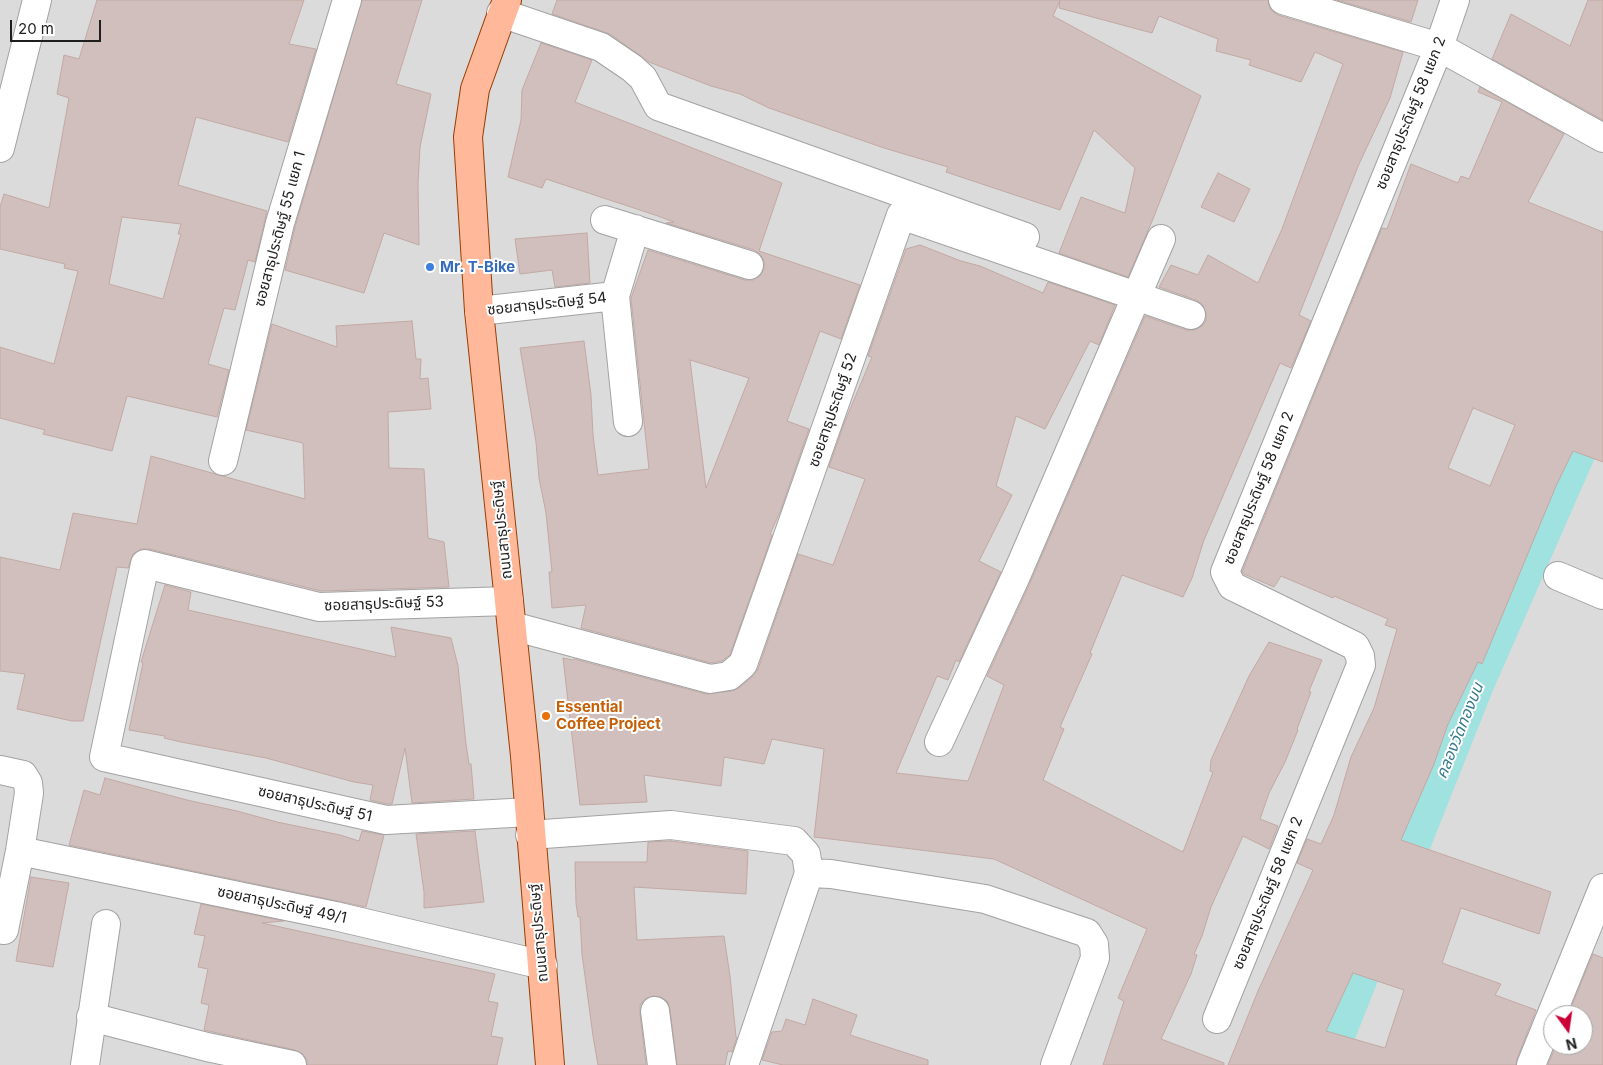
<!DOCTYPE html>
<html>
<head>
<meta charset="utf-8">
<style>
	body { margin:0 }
	#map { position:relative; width:1603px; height:1065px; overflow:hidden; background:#f0e8e3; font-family:Inter,sans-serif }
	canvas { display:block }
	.north { position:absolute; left:1543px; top:1005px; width:50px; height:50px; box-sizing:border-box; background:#fff; border:1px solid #a5a5a5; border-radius:50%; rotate:166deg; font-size:14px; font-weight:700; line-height:20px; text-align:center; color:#1e1e1e }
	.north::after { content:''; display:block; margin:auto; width:18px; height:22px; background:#cc0037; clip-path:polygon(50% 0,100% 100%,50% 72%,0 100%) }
	.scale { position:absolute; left:10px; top:20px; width:91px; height:22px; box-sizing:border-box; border:2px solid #1e1e1e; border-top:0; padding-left:6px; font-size:15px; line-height:18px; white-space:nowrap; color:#1e1e1e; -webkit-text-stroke:4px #fff; paint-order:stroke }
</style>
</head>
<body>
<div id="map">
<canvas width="1603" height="1065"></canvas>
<div class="north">N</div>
<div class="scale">20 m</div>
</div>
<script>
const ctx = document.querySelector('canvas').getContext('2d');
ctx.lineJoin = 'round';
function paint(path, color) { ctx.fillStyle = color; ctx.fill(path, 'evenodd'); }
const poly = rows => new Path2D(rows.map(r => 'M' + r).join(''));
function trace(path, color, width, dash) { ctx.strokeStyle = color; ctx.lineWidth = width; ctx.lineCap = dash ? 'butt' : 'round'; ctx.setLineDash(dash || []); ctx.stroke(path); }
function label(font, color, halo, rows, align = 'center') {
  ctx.font = font + ' Inter,"Noto Sans Thai",sans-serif'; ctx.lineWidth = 4; ctx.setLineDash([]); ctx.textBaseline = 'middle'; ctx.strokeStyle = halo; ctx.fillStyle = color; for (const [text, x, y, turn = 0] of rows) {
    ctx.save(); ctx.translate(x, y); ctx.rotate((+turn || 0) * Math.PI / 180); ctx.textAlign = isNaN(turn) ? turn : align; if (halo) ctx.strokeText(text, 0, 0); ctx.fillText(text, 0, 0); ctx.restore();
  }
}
const residential = poly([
	[0,0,1603,0,1603,1065,0,1065],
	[1553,1015,1583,1015,1583,1045,1553,1045]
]);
const canal = poly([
	[1399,885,1478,686,1603,401],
	[1328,1065,1379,936]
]);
const building = poly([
	[97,0,304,0,289,44,316,49,288,142,196,117,178,185,267,211,255,262,248,260,235,310,224,308,208,364,229,370,217,417,127,396,112,451,43,434,45,430,0,418,0,347,54,364,78,271,64,268,65,264,0,249,0,207,4,194,49,208,69,98,57,94,64,55,79,59,97,0],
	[122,217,181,224,178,234,181,234,163,299,109,284,122,217],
	[362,0,422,0,396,84,431,94,420,147,418,184,419,245,384,233,364,293,285,270,295,227,362,0],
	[557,0,1060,0,1053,16,1201,96,1153,219,1128,277,1059,253,1081,197,1125,213,1135,168,1094,130,1060,210,946,172,948,167,884,148,769,108,740,94,711,86,649,62,610,34,552,14,557,0],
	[1060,0,1268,0,1271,10,1278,15,1403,52,1390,98,1359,164,1299,315,1311,321,1291,368,1280,363,1204,540,1192,578,1183,597,1122,575,1090,653,1092,654,1060,727,1064,729,1043,780,1183,852,1213,772,1210,771,1211,760,1249,676,1269,642,1322,660,1309,691,1311,692,1297,729,1298,730,1285,762,1269,793,1260,819,1278,826,1269,849,1243,836,1211,907,1202,936,1194,954,1197,955,1191,974,1161,1039,1224,1063,1224,1065,1103,1065,1124,1001,1118,998,1147,929,994,859,814,837,824,749,772,739,764,764,724,757,721,786,644,775,647,802,580,805,563,658,573,660,574,659,706,694,732,691,739,688,753,676,758,669,798,554,833,565,865,479,829,467,845,421,872,357,868,356,906,249,920,245,961,261,980,266,1043,293,1048,282,1115,305,1099,345,1090,341,1045,429,1016,416,996,486,1012,495,979,561,1001,572,959,662,956,660,948,680,937,676,896,773,968,781,1004,685,987,676,1030,583,1145,316,1186,330,1194,330,1202,326,1206,321,1206,313,1202,304,1196,300,1159,287,1171,265,1198,275,1208,255,1258,283,1282,229,1343,64,1315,52,1301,82,1249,65,1251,60,1216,51,1218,39,1159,16,1152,33,1059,8,1060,0],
	[1337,0,1418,0,1411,22,1337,0],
	[1588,0,1603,0,1603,120,1492,59,1511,14,1570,46,1588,0],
	[541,43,592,60,575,102,782,183,759,251,860,285,841,339,820,331,787,421,809,429,780,512,770,534,772,535,730,655,722,661,711,663,581,628,586,605,552,608,549,572,552,572,546,513,539,478,536,442,520,348,584,341,591,395,593,435,598,475,649,469,631,298,648,250,745,280,753,280,760,276,764,269,764,261,760,254,754,250,666,223,674,222,655,215,546,179,542,188,508,177,521,120,522,90,541,43],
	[690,360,749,378,706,488,690,360],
	[1480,87,1564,134,1528,202,1603,232,1603,462,1573,451,1556,486,1482,664,1478,662,1448,724,1434,764,1401,840,1551,892,1539,934,1461,908,1442,963,1501,984,1495,995,1536,1010,1517,1059,1516,1065,1228,1065,1258,991,1313,870,1297,863,1307,839,1321,844,1334,815,1351,757,1374,708,1397,629,1385,625,1388,619,1334,596,1333,598,1281,576,1274,587,1244,574,1242,572,1382,228,1387,229,1411,164,1458,183,1461,176,1469,179,1502,102,1478,92,1480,87],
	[1473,408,1515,425,1490,486,1448,468,1473,408],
	[1353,973,1404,990,1385,1048,1326,1031,1353,973],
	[1218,173,1250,189,1234,222,1201,207,1218,173],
	[587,233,590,283,555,287,552,270,520,274,515,239,587,233],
	[412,321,416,359,421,359,420,379,428,378,431,409,388,412,389,468,424,469,428,538,444,542,449,587,321,591,149,549,141,549,133,554,128,568,117,567,83,721,72,721,17,709,25,674,0,671,0,557,60,570,73,513,137,524,151,456,305,499,303,443,246,430,272,324,337,347,336,326,412,321],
	[165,585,191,592,188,610,396,657,391,627,451,638,458,666,466,744,469,764,471,764,474,799,412,803,405,748,392,804,387,804,370,800,373,785,354,782,266,758,181,742,164,738,165,736,129,730,143,663,141,662,165,585],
	[105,778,187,800,237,811,277,822,340,835,359,841,362,831,384,835,366,907,69,845,84,790,100,795,105,778],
	[475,831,484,902,424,908,424,892,416,834,475,831],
	[671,841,748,851,746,894,634,887,637,940,724,936,730,976,736,1037,737,1037,732,1052,728,1051,725,1065,677,1065,670,1009,667,1001,661,997,653,996,645,999,640,1005,640,1013,646,1065,598,1065,593,1036,582,954,580,917,578,917,576,903,575,862,647,862,648,842,671,841],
	[31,877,69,883,53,967,16,961,31,877],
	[201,904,284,921,262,923,495,974,488,1001,498,1003,491,1036,503,1038,497,1065,307,1065,307,1060,303,1054,295,1050,204,1030,209,1005,201,1003,208,969,198,967,205,936,194,934,201,904],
	[1593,954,1603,958,1603,1065,1548,1065,1556,1045,1583,1045,1583,1015,1568,1015,1593,954],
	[813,999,857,1015,850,1035,928,1060,928,1065,783,1065,762,1060,772,1032,782,1031,786,1019,805,1025,813,999]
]);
const minor = poly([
	[1283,0,1439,47,1603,138],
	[501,13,601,47,632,68,643,78,658,106,1025,237],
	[0,148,37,0],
	[605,220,749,265],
	[479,311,615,296],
	[628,422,615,296,635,229],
	[223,461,280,223,347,0],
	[1558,576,1603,595],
	[509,601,319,607,145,564,104,757,386,820,529,812],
	[512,626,710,679,729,676,743,664,901,215,1191,315],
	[939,742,1016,576,1161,239],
	[0,770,23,775,28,783,29,793,20,851,4,930],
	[530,835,671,825,794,841,806,854,809,873,744,1065],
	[20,851,335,916,543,965],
	[809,873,831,874,985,899,1087,933,1094,944,1095,958,1055,1065],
	[655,1011,662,1065],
	[91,1017,207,1047,292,1065],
	[1217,1019,1361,665,1360,656,1355,646,1232,586,1225,572,1439,47,1455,0],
	[85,1065,106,924],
	[1531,1065,1603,888]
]);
const major = poly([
	[507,0,475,89,468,137,479,311,525,756,550,1065]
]);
const markers = [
	[430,267,5,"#3f7fe0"],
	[546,716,5,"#e8710a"]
];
const streetNames = [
	["ซอยสาธุประดิษฐ์ 58 แยก 2",1411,113,-68],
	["ซอยสาธุประดิษฐ์ 55 แยก 1",280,229,-75],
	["ซอยสาธุประดิษฐ์ 54",547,304,-6],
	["ซอยสาธุประดิษฐ์ 52",833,410,-71],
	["ซอยสาธุประดิษฐ์ 58 แยก 2",1259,488,-68],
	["ถนนสาธุประดิษฐ์",502,530,-96],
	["ซอยสาธุประดิษฐ์ 53",384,604,-2],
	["ซอยสาธุประดิษฐ์ 51",315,804,13],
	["ซอยสาธุประดิษฐ์ 58 แยก 2",1268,893,-68],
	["ซอยสาธุประดิษฐ์ 49/1",282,905,12],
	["ถนนสาธุประดิษฐ์",539,933,-95]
];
const shopNames = [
	["Mr. T-Bike",440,267]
];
const foodNames = [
	["Essential",556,707],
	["Coffee Project",556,724]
];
const waterNames = [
	["คลองวัดทองบน",1460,731,-68]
];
paint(residential, '#dcdbdb');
trace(canal, '#9fe2df', 31);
paint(building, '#d0bfbc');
trace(building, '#c3a9a4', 1);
trace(minor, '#a2a2a2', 30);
trace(major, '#983d00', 30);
trace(minor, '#fff', 28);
trace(major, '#ffb899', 28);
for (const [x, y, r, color] of markers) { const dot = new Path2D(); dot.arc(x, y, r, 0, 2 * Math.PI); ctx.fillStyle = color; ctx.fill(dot); trace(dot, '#fff', 2); }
label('15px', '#1e1e1e', '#fff', streetNames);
label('bold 15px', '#366cbe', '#fff', shopNames, 'left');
label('bold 15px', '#c56008', '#fff', foodNames, 'left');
label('italic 16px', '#35798e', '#fff', waterNames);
</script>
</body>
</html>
